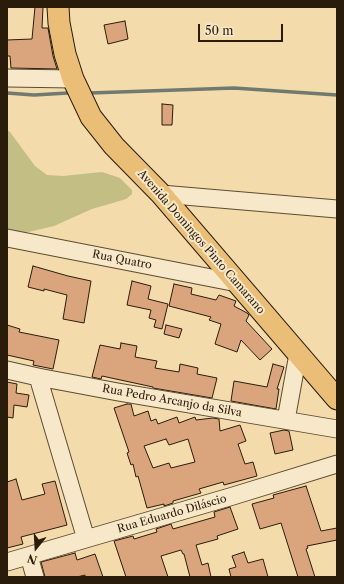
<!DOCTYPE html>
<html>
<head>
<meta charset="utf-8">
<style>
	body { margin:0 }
	#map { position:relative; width:344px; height:584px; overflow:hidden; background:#f3dbac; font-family:"Libre Caslon Text",serif }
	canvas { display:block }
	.frame { position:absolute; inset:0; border:8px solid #2a1c0b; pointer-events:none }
	.north { position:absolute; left:16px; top:528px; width:40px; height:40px; -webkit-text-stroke:3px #f7e8c9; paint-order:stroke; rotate:198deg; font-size:11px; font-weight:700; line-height:16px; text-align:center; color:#2a1c0b }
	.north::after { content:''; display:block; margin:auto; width:14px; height:18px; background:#2a1c0b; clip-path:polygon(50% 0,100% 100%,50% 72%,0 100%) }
	.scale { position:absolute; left:198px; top:24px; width:85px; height:18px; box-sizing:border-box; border:2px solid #2a1c0b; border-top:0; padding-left:5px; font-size:12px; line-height:14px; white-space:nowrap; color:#2a1c0b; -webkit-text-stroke:3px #f7e8c9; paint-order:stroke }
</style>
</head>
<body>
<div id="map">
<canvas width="344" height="584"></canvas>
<div class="frame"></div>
<div class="north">N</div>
<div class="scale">50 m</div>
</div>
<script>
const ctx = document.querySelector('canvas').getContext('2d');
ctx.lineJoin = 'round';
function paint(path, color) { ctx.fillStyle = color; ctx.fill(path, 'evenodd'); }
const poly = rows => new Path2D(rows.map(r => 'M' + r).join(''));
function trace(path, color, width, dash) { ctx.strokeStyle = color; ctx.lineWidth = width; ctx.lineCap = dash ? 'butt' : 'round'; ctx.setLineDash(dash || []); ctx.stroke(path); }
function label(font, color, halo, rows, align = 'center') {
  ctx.font = font + ' "Libre Caslon Text",serif'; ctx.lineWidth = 4; ctx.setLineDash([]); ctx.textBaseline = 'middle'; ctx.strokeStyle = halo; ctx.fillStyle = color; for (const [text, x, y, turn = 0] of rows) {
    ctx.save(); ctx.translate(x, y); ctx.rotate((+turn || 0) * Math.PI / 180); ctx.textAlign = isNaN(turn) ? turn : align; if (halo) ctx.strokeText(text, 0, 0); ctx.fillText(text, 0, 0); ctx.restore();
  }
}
const green = poly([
	[7,130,10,132,35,166,47,175,63,176,102,172,120,178,132,190,132,194,126,199,92,209,54,226,7,237]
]);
const stream = poly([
	[7,93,34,95,68,93],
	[90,93,234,88,337,95]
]);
const building = poly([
	[35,7,43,7,42,28,48,28,53,56,57,69,11,68,10,56,7,56,7,40,32,39,35,7],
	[125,21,128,39,108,44,104,25,125,21],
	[162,104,173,105,172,125,162,125,162,104],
	[33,266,68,276,91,281,84,323,63,319,67,295,44,289,44,291,28,287,33,266],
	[132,281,151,286,148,299,168,304,162,329,154,327,156,320,149,318,151,310,127,305,132,281],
	[174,284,192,288,191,294,216,300,219,295,236,301,234,306,247,313,249,315,246,321,272,349,260,360,241,340,237,352,215,344,221,324,209,320,211,317,169,306,174,284],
	[7,325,20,329,19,332,59,340,53,369,33,365,34,361,7,355,7,325],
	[166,325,182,329,179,338,164,334,166,325],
	[121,343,137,346,135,357,157,361,155,368,179,372,180,364,198,368,197,374,217,378,212,398,153,388,153,387,102,376,101,379,92,377,100,345,120,349,121,343],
	[273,364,284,367,277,389,279,389,276,409,231,401,234,381,267,387,273,364],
	[7,382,17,384,16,393,29,395,27,407,14,405,13,418,7,417,7,382],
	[127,404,131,404,134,416,148,411,151,421,156,419,158,424,177,417,179,423,195,417,196,420,213,418,219,419,220,431,240,425,246,441,238,444,245,464,253,462,257,476,224,485,223,482,199,489,201,493,173,501,173,503,164,506,164,504,147,508,138,476,136,477,133,464,131,465,127,453,129,452,114,408,127,404],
	[166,439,169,445,188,439,195,462,171,468,169,463,153,468,144,446,166,439],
	[284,430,289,431,293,450,275,454,270,433,284,430],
	[16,479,22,500,45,494,42,484,55,481,67,525,21,537,23,544,7,548,7,482,16,479],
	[306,486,321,531,337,528,337,540,307,546,308,548,306,549,315,577,298,577,281,523,260,529,252,504,274,498,273,495,306,486],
	[230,507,238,529,217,536,218,539,196,545,202,565,208,563,211,577,190,577,184,554,183,554,181,550,161,556,168,577,126,577,114,541,133,536,134,539,157,532,156,529,171,524,173,529,215,517,214,512,230,507],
	[244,552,248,563,263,559,268,577,231,577,229,569,236,567,232,556,244,552],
	[75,553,77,560,95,554,103,577,85,577,85,575,77,577,45,577,41,562,75,553]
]);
const minor = poly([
	[7,78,73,79],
	[161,194,337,209],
	[7,238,237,283],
	[7,370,38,377,118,392,337,429],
	[38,377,86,539],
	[286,420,298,354],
	[29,556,35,577],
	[7,562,233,496,337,464]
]);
const major = poly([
	[58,7,59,23,65,54,73,79,91,117,114,146,161,194,337,399]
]);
const streetNames = [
	["Avenida Domingos Pinto Camarano",201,242,49],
	["Rua Quatro",122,260,11],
	["Rua Pedro Arcanjo da Silva",172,401,10],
	["Rua Eduardo Diláscio",172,514,-16]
];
paint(green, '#c2be84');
trace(stream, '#707a70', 3.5);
paint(building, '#daa57d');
trace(building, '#2a1c0b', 1);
trace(minor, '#5c4c33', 19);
trace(major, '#2a1c0b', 23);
trace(minor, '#f7e8c9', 17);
trace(major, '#eabe76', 21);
label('11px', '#2a1c0b', '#f7e8c9', streetNames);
</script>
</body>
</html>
